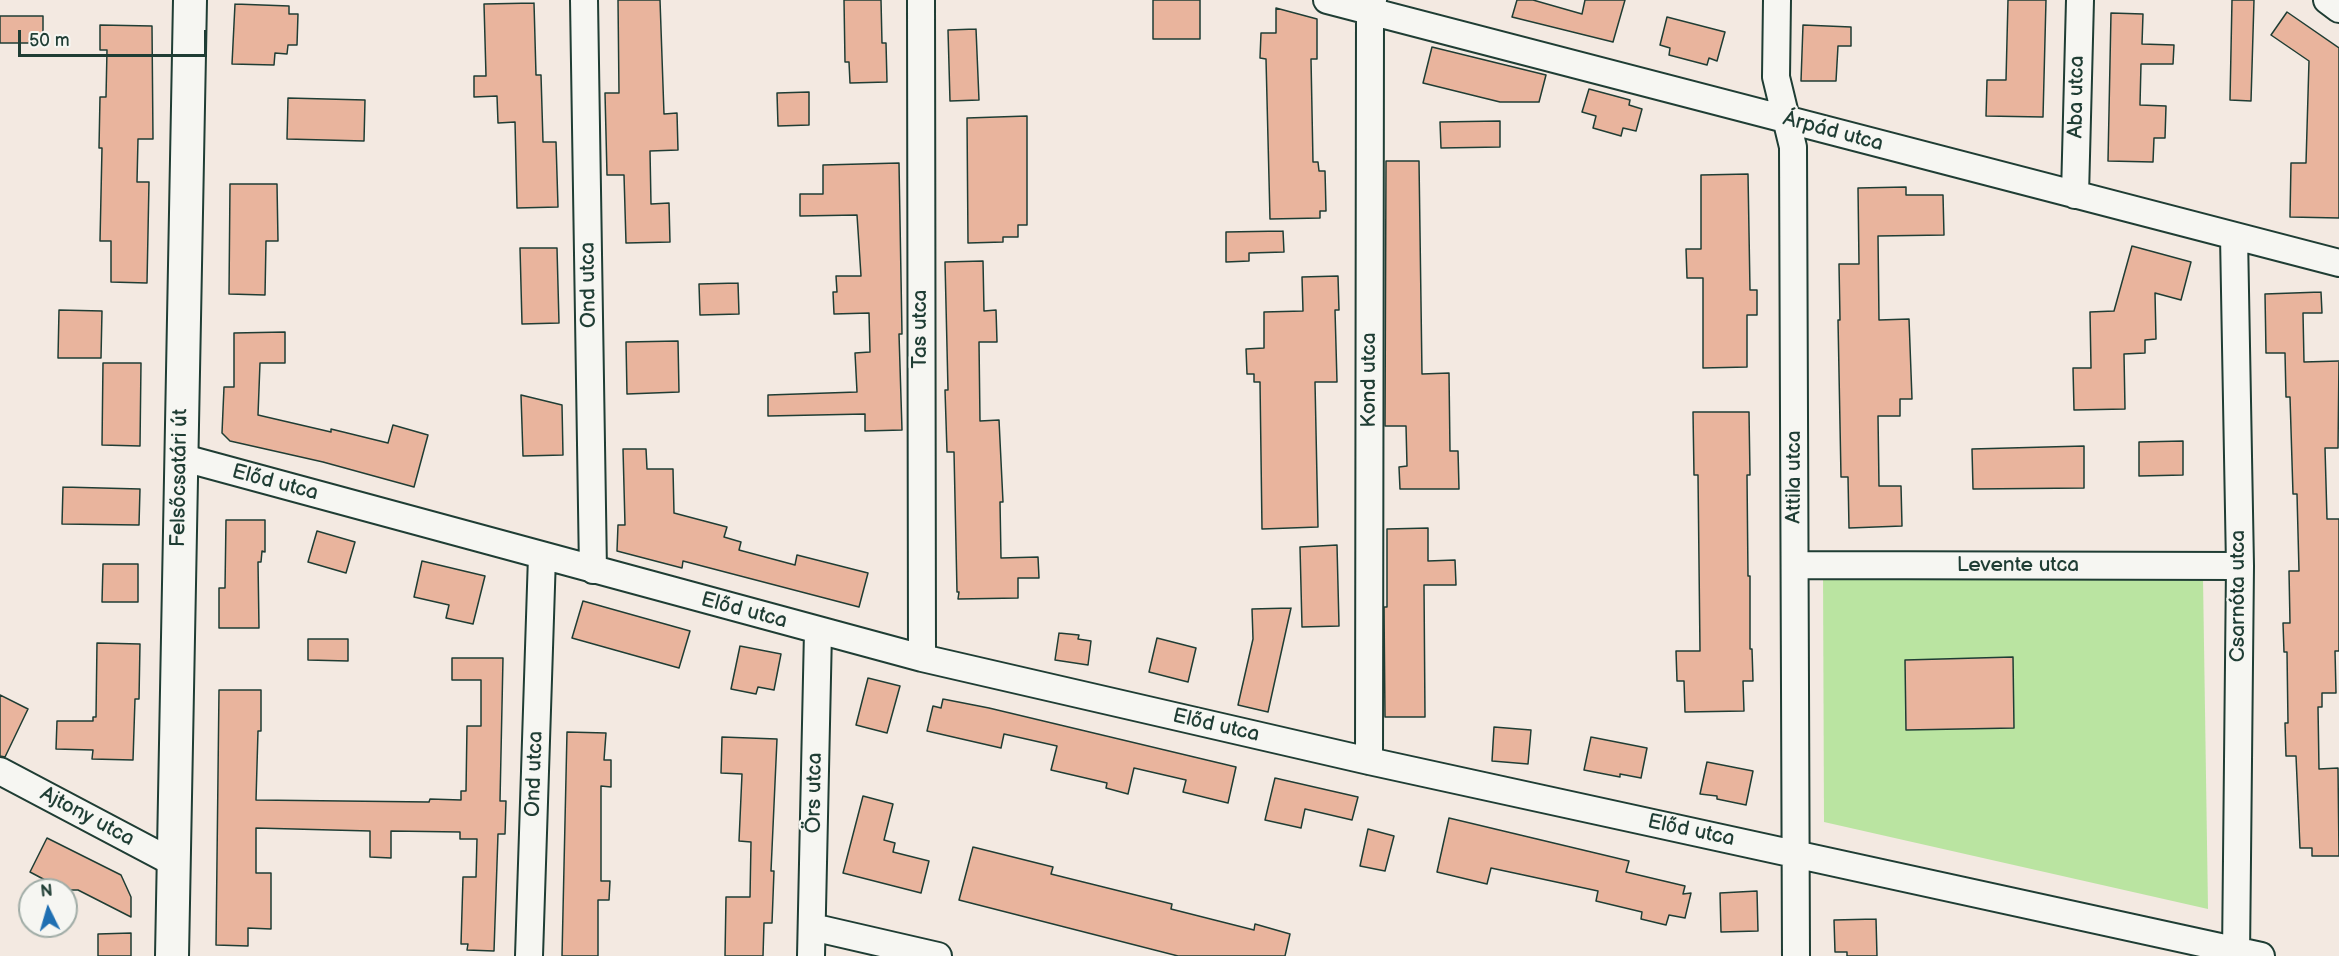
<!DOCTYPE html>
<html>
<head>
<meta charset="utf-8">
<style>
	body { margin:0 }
	#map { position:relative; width:2339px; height:956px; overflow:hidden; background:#f3e9e1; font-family:"Balsamiq Sans",sans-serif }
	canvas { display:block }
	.north { position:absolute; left:18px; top:878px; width:60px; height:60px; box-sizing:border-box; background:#f6f6f2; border:2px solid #a0aca6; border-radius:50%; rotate:355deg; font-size:16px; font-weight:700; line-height:24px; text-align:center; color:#1f3d34 }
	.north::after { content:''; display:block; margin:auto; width:21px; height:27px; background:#1f6fb2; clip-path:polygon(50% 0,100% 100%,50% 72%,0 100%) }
	.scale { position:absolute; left:18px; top:30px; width:189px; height:27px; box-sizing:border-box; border:3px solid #1f3d34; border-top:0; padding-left:8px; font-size:18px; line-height:21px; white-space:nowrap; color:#1f3d34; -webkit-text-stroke:4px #f6f6f2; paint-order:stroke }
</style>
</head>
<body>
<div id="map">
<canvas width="2339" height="956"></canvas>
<div class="north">N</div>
<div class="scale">50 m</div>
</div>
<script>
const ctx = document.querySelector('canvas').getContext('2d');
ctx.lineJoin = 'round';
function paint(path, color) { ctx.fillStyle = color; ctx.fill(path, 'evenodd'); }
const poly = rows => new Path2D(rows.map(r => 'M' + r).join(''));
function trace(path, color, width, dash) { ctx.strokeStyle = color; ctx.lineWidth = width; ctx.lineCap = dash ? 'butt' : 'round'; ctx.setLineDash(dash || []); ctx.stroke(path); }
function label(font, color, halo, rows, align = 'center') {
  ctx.font = font + ' "Balsamiq Sans",sans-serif'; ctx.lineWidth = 4.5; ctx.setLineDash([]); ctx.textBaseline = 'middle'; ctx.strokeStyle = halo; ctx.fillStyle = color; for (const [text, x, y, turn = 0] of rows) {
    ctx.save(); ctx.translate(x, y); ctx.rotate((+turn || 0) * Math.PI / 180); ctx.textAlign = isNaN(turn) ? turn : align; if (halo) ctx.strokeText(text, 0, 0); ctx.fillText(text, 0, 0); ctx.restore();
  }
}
const green = poly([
	[1823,570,2203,578,2208,909,1824,822]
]);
const building = poly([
	[618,0,660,0,664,114,677,113,678,150,650,151,651,204,669,203,670,242,626,243,624,175,607,175,605,93,619,93,618,0],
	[844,0,881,0,882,43,886,43,887,82,850,83,849,62,845,62,844,0],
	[1153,0,1200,0,1200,39,1153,39,1153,0],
	[1517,0,1533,0,1582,14,1585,0,1625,0,1613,42,1512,17,1517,0],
	[2008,0,2046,0,2043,117,1986,116,1987,80,2006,80,2008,0],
	[2232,0,2254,0,2251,101,2230,100,2232,0],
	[534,3,536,75,541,75,543,142,556,142,558,207,517,208,515,122,498,123,497,96,474,97,474,76,486,76,484,4,534,3],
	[235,4,289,6,289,14,298,14,297,45,288,45,287,54,275,53,274,65,232,64,235,4],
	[1276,8,1317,19,1317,59,1311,59,1313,162,1318,162,1319,171,1325,171,1326,211,1320,211,1320,218,1270,219,1266,59,1260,58,1261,33,1276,33,1276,8],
	[2287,12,2339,48,2339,218,2290,217,2291,163,2306,163,2309,61,2271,35,2287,12],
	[2111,13,2143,14,2142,44,2174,45,2173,64,2141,64,2140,105,2166,106,2165,138,2154,138,2153,162,2108,161,2111,13],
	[0,16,43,16,43,43,0,43,0,16],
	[1667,17,1725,32,1717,61,1709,58,1707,65,1669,55,1670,48,1660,45,1667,17],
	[100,25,152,26,153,139,138,139,137,182,149,182,147,283,111,282,111,241,100,241,102,148,99,148,100,97,106,97,107,50,100,50,100,25],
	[1803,25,1851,27,1851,46,1838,46,1836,81,1801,81,1803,25],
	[976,29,979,100,950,101,948,30,976,29],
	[1432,47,1546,75,1539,102,1500,102,1423,83,1432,47],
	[1589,89,1630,100,1629,105,1642,109,1636,131,1623,128,1621,136,1593,128,1596,116,1582,112,1589,89],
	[809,92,809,125,778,126,777,93,809,92],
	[288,98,365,100,364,141,287,139,288,98],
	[1027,116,1027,225,1018,225,1018,237,1003,237,1003,242,968,243,967,118,1027,116],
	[1500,121,1500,147,1441,148,1440,122,1500,121],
	[1386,161,1419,161,1422,374,1449,373,1450,451,1458,451,1459,489,1400,489,1399,467,1407,466,1406,426,1385,426,1386,161],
	[899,163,902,334,899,334,902,430,865,431,865,414,768,416,768,395,857,392,855,353,870,352,869,313,834,314,833,292,837,292,836,276,861,276,857,215,800,216,800,194,823,194,823,165,899,163],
	[1748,174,1750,290,1757,290,1757,315,1747,315,1747,367,1703,368,1703,278,1687,278,1686,249,1701,249,1701,175,1748,174],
	[230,184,277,184,278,241,266,241,265,295,229,294,230,184],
	[1906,187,1906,195,1943,195,1944,235,1878,236,1879,320,1909,319,1912,399,1900,399,1900,416,1878,416,1879,486,1901,486,1902,526,1849,528,1848,477,1841,477,1838,320,1840,320,1839,264,1859,264,1858,188,1906,187],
	[1283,231,1284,252,1249,253,1249,261,1226,262,1226,232,1283,231],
	[2132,246,2191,262,2181,300,2155,293,2156,339,2145,340,2145,353,2124,354,2125,409,2074,410,2073,368,2091,368,2090,312,2114,311,2132,246],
	[520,248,557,248,559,323,522,324,520,248],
	[983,261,984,311,996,310,997,342,979,342,980,421,999,420,1003,502,1000,502,1001,558,1038,557,1039,578,1018,578,1018,598,958,599,959,592,957,592,954,452,947,452,945,390,948,390,945,262,983,261],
	[1338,276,1339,310,1335,310,1337,382,1315,382,1318,527,1262,529,1260,382,1254,382,1254,374,1247,374,1246,349,1264,348,1264,312,1303,311,1302,277,1338,276],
	[738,283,739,314,700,315,699,284,738,283],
	[2321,292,2322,313,2303,313,2304,362,2339,361,2338,448,2325,448,2327,519,2339,519,2339,651,2335,651,2336,693,2322,693,2322,707,2318,707,2319,769,2338,768,2339,856,2312,856,2312,848,2300,848,2296,756,2286,756,2285,723,2288,723,2287,652,2284,652,2283,623,2290,623,2289,571,2299,571,2297,494,2293,494,2290,397,2286,397,2285,353,2266,353,2265,294,2321,292],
	[59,310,102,311,101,358,58,358,59,310],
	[285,332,285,363,260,363,258,415,331,432,331,429,388,443,393,425,428,435,414,487,323,462,230,441,222,433,224,387,234,387,234,333,285,332],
	[678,341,679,392,627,394,626,342,678,341],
	[103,363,141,363,140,446,102,445,103,363],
	[521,395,562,405,563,455,523,456,521,395],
	[1693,412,1749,412,1750,475,1747,475,1748,576,1750,576,1750,649,1752,649,1753,681,1743,681,1744,711,1685,712,1684,681,1677,681,1676,651,1700,651,1698,475,1694,475,1693,412],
	[2183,441,2183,475,2139,476,2139,442,2183,441],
	[2084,446,2084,488,1973,489,1972,449,2084,446],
	[623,449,646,449,647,469,673,469,674,513,727,527,724,537,741,542,739,550,795,565,797,555,868,573,859,607,683,561,682,568,617,551,618,525,625,525,623,449],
	[63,487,140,489,139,525,62,524,63,487],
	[226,520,265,520,265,552,262,551,261,562,258,562,259,628,219,628,219,588,225,588,226,520],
	[1428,528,1428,561,1455,560,1456,585,1424,585,1425,717,1385,717,1384,607,1387,607,1387,529,1428,528],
	[317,531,355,542,346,573,308,562,317,531],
	[1337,545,1339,626,1302,627,1300,547,1337,545],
	[422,561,485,576,473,624,446,618,449,605,414,597,422,561],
	[103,564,138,564,138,602,102,602,103,564],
	[583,601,690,631,679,668,572,638,583,601],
	[1291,608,1268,712,1238,705,1253,639,1252,609,1291,608],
	[1059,633,1079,635,1078,639,1091,641,1088,665,1055,660,1059,633],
	[1157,638,1196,648,1188,682,1149,672,1157,638],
	[308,639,348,639,348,661,308,660,308,639],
	[97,643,140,644,139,699,135,699,133,760,92,759,93,750,56,749,57,721,93,721,93,717,96,717,97,643],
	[740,646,781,654,774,690,758,687,756,694,731,689,740,646],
	[2013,657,2014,728,1906,730,1905,660,2013,657],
	[452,658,503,658,500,801,506,801,505,834,498,834,494,951,467,950,468,944,461,944,463,877,476,877,477,839,460,839,460,832,391,831,391,858,370,857,370,831,256,828,256,873,271,873,271,929,248,928,248,946,216,945,219,690,261,690,261,731,258,731,256,800,429,802,430,799,461,800,461,791,466,791,467,726,481,726,481,680,452,680,452,658],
	[868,678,900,686,887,733,856,725,868,678],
	[0,695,28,709,5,757,0,756,0,695],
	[943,699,989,708,1236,767,1228,803,1183,792,1186,780,1134,768,1128,794,1106,788,1107,783,1051,770,1057,746,1004,734,1001,748,927,731,933,706,941,708,943,699],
	[1494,727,1531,730,1528,764,1492,761,1494,727],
	[567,732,606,733,604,760,611,760,611,787,601,786,601,881,610,881,609,900,598,900,598,956,562,956,567,732],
	[722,737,777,739,771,871,774,871,772,923,764,923,763,956,725,956,726,897,750,897,751,842,739,841,742,774,721,773,722,737],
	[1591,737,1647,748,1641,778,1620,774,1620,777,1584,770,1591,737],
	[1707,762,1753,771,1746,805,1717,799,1717,796,1700,794,1707,762],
	[1275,778,1358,797,1352,820,1305,809,1301,828,1265,820,1275,778],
	[863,796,893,804,884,840,895,843,893,852,929,861,921,893,843,873,863,796],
	[1449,818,1629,861,1626,872,1685,886,1683,894,1691,893,1685,918,1669,915,1666,925,1641,919,1642,912,1596,901,1598,891,1491,868,1487,884,1437,872,1449,818],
	[1368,829,1394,836,1385,871,1360,866,1368,829],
	[47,838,121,875,131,897,131,917,78,890,64,890,30,872,47,838],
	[973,847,1053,867,1051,874,1172,904,1171,909,1254,930,1255,924,1290,934,1285,956,1178,956,959,900,973,847],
	[1757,891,1758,931,1721,932,1720,893,1757,891],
	[1876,919,1877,956,1847,956,1847,952,1835,952,1834,920,1876,919],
	[131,933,131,956,98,956,98,934,131,933]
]);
const minor = poly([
	[584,0,593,570],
	[921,0,922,658],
	[1327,0,2339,263],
	[1777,0,1776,77,1793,147,1796,956],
	[2327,0,2339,9],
	[2075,195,2080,0],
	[2234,236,2240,566,2236,956],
	[180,457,922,658,1369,761,2261,956],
	[1796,565,2240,566],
	[1369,761,1370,11,1373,0],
	[0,771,174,863],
	[812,927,938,956],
	[529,956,542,556],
	[811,956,818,631]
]);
const tertiary = poly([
	[172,956,190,0]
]);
const streetNames = [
	["Aba utca",2077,97,-89],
	["Árpád utca",1833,132,15],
	["Ond utca",589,285,-91],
	["Tas utca",921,329,-90],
	["Kond utca",1370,380,-90],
	["Attila utca",1795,477,-90],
	["Felsőcsatári út",180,478,-89],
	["Előd utca",275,483,15],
	["Levente utca",2018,566],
	["Csarnóta utca",2239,596,-90],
	["Előd utca",744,611,15],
	["Előd utca",1216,726,13],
	["Ond utca",535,774,-88],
	["Örs utca",815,793,-89],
	["Ajtony utca",87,817,28],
	["Előd utca",1691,831,12]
];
paint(green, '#bae4a1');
paint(building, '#e9b49d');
trace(building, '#1f3d34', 1.5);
trace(minor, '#1f3d34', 30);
trace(tertiary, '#1f3d34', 36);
trace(minor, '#f6f6f2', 26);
trace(tertiary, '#f6f6f2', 32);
label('21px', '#1f3d34', '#f6f6f2', streetNames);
</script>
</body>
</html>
